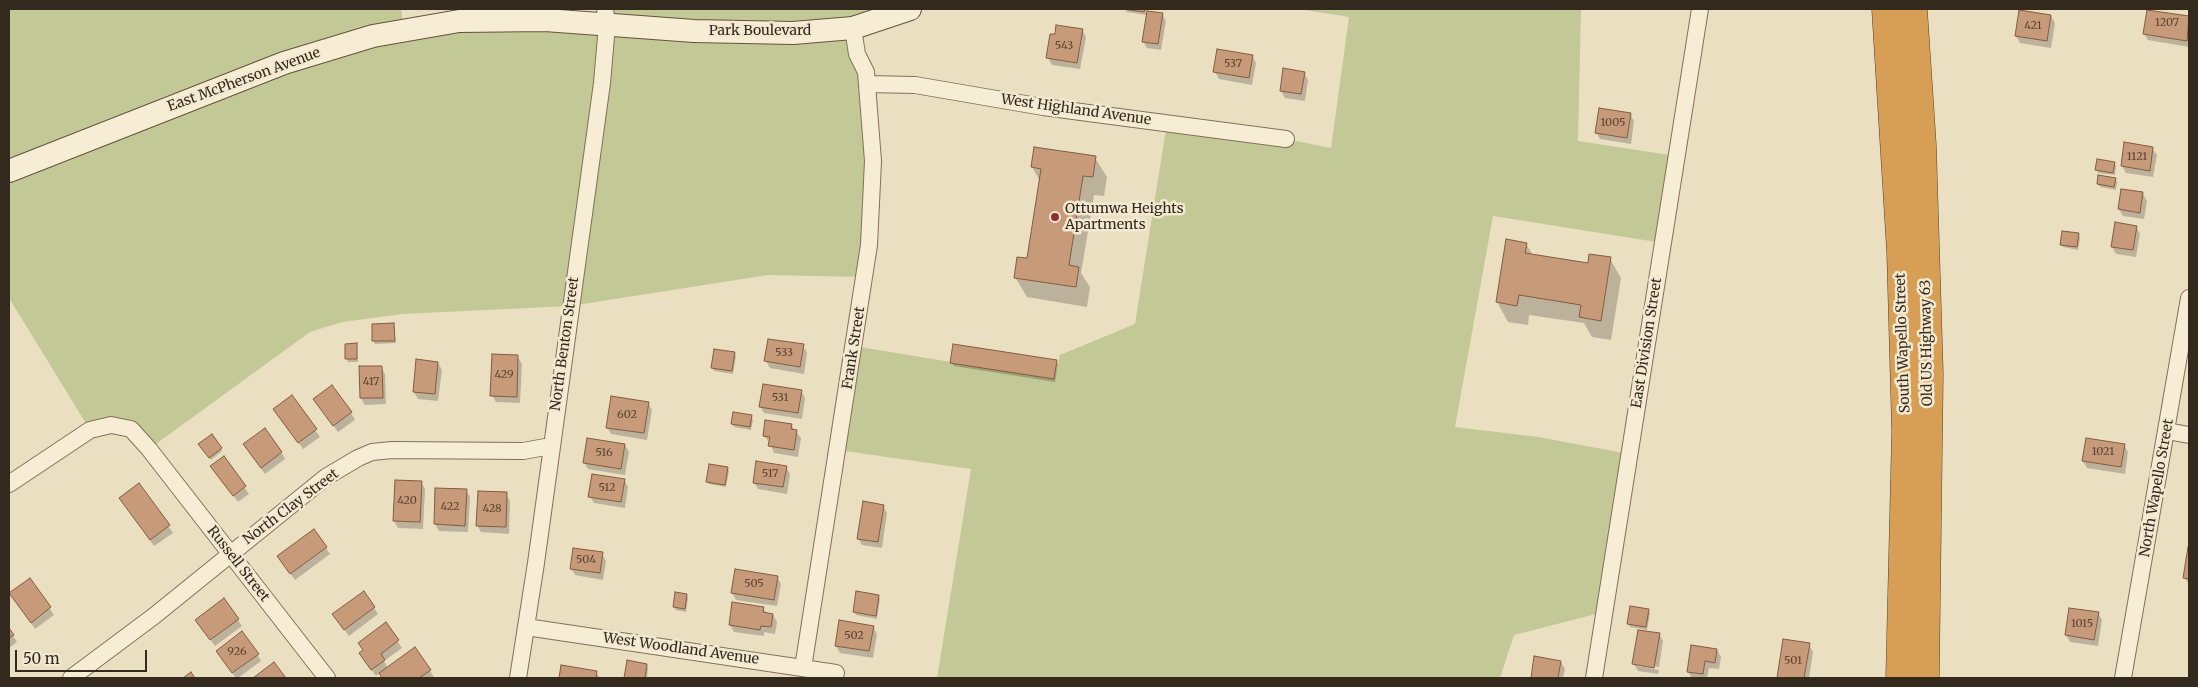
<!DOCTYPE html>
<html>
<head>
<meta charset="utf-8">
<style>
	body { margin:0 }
	#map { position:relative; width:2198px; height:687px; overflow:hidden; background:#ebdfc2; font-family:Merriweather,serif }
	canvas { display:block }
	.frame { position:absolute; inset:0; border:10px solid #34291d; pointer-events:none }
	.scale { position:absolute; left:15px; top:650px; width:132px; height:22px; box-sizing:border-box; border:2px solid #34291d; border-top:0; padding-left:6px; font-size:15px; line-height:18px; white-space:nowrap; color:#34291d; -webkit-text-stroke:4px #f3e9d1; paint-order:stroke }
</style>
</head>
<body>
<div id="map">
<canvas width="2198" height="687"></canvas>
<div class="frame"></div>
<div class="scale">50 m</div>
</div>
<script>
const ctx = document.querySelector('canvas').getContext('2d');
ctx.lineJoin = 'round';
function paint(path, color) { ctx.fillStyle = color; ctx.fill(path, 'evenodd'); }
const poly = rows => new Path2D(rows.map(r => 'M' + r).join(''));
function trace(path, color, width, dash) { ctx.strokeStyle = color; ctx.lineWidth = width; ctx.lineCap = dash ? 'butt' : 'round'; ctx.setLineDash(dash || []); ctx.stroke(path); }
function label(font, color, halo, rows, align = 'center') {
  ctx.font = font + ' Merriweather,serif'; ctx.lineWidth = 5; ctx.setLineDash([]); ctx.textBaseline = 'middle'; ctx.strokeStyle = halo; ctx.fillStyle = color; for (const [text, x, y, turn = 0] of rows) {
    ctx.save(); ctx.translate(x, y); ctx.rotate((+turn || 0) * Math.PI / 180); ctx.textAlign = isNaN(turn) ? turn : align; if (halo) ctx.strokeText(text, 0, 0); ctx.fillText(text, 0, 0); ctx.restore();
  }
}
const green = poly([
	[9,9,401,9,404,30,606,25,605,9,910,9,853,28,866,72,864,277,768,275,570,306,403,314,342,322,310,332,149,449,130,429,90,430,9,298],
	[1299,9,1581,9,1578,141,1676,156,1663,243,1493,216,1455,427,1538,437,1629,454,1604,612,1514,635,1500,678,937,678,971,469,838,450,854,346,1054,379,1060,355,1135,324,1167,123,1286,139,1331,148,1349,17]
]);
const shadow = poly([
	[1125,9,1147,9,1146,12,1162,14,1166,21,1161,50,1147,48,1143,41,1147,15,1127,12],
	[2148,11,2189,18,2189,47,2148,40,2144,34],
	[2051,16,2055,23,2051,48,2020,43,2016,36],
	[1082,30,1086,37,1080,69,1052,65,1048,58],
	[1252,56,1256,63,1252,85,1219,79,1215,72],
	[1304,73,1308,80,1305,101,1285,98,1281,91],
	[1630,114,1634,121,1631,144,1600,139,1596,132],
	[2152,148,2157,155,2153,177,2126,173,2122,166],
	[1095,158,1107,177,1104,196,1094,195,1081,273,1090,287,1087,307,1027,297,1015,277,1028,260,1040,181,1032,167],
	[2114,163,2116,166,2115,175,2098,173,2097,169],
	[2100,176,2115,179,2117,182,2116,190,2100,187,2098,184],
	[2122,190,2143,194,2147,201,2144,219,2123,216,2119,209],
	[2136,227,2140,234,2136,257,2116,254,2112,247],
	[2078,234,2080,238,2078,250,2063,247,2061,244],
	[1526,244,1533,255,1589,264,1610,259,1621,278,1611,340,1592,337,1584,323,1529,315,1528,325,1508,322,1497,302],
	[393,324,396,343,375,344,373,340],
	[356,345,358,362,348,362,347,359],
	[803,346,807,353,804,374,770,368,766,361],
	[734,353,736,356,733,374,714,371,712,367],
	[518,357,522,364,520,403,496,402,492,395],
	[1056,361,1058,364,1055,382,954,366,952,363],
	[438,363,442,370,438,401,418,399,414,392],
	[381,367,385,374,386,404,365,405,361,398],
	[801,391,805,398,802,419,764,413,760,406],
	[292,397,320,437,303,449,279,416],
	[314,399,351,413,355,420,338,432],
	[648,403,652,410,647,440,611,434,607,427],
	[751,416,753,420,751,430,734,427,732,424],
	[791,425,801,438,798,457,774,453,770,443,764,436],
	[625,445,629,452,625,475,588,469,584,462],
	[2124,445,2128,452,2125,474,2087,468,2083,461],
	[202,447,221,448,222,451,211,460],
	[248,451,281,452,285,459,265,474],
	[224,458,249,494,238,502,216,473],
	[786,467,790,474,787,494,758,489,754,482],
	[727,468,729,471,726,487,709,484,707,481],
	[624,480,628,487,625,508,594,503,590,496],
	[421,482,425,489,423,529,398,528,394,521],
	[139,485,173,533,154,546,121,499],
	[466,490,470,497,468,532,439,531,435,524],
	[506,494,510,501,509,534,481,532,477,525],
	[883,506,887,513,882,548,862,545,858,538],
	[314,530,330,554,295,580,283,563],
	[2189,550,2189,585,2185,578],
	[602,554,606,561,603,580,575,575,571,568],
	[777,577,781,584,777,606,736,600,732,593],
	[30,580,54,615,35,629,11,594],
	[364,593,378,614,349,636,338,621],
	[676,593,687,595,688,598,686,612,676,610,674,607],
	[857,593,878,596,880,599,877,619,856,615,854,612],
	[224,600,242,626,215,646,201,627],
	[763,608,767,614,773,615,777,622,775,634,764,632,764,636,734,632,730,625],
	[1648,610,1650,613,1647,630,1630,627,1629,624],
	[2098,613,2102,620,2098,646,2070,642,2066,635],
	[386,624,402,648,384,661,388,668,430,671,434,677,383,678,380,673,376,676,364,660,364,651],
	[873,627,877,634,873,658,840,653,836,646],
	[9,630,17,642,9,648],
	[1659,634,1663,641,1659,667,1637,664,1637,666,1659,670,1658,674,1638,671,1634,664],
	[1809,645,1813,652,1809,678,1779,678],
	[1717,650,1721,657,1719,669,1709,668,1707,678,1692,678,1688,672],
	[257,654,261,661,238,678,236,678,221,658],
	[1535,658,1561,662,1565,669,1563,678,1532,678],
	[628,662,647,665,648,668,647,678,625,678],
	[562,667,596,672,600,678,560,678]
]);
const building = poly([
	[1123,9,1145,9,1144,12,1123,9],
	[2019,10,2051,15,2047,41,2015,36,2019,10],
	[2147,10,2189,16,2187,41,2143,34,2147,10],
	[1147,11,1163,13,1158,44,1142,42,1147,11],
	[1056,25,1083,29,1077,63,1046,58,1050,34,1055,34,1056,25],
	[1217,49,1253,55,1249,78,1213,72,1217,49],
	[1283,68,1305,72,1301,94,1280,91,1283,68],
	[1599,108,1631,113,1627,138,1595,133,1599,108],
	[2124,142,2153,147,2150,171,2121,166,2124,142],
	[1034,147,1096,156,1093,177,1083,176,1069,265,1079,267,1076,287,1014,278,1017,257,1027,258,1041,169,1031,167,1034,147],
	[2097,159,2115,162,2113,173,2095,170,2097,159],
	[2098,175,2116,178,2114,187,2097,184,2098,175],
	[2121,189,2143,192,2140,213,2118,209,2121,189],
	[2115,222,2137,226,2133,250,2111,247,2115,222],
	[2062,231,2079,233,2077,247,2060,245,2062,231],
	[1506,239,1527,243,1525,253,1588,263,1589,254,1611,257,1601,321,1579,317,1581,305,1519,295,1517,306,1496,302,1506,239],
	[394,323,395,341,372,341,372,324,394,323],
	[768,339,804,344,800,367,764,361,768,339],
	[357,343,357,359,345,359,345,344,357,343],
	[953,344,1057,360,1054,379,950,363,953,344],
	[714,349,735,352,732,371,711,368,714,349],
	[492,354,518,355,517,397,490,396,492,354],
	[416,359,438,362,435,394,413,392,416,359],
	[359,366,382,366,383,398,360,398,359,366],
	[763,384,802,390,798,413,759,407,763,384],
	[332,385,352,412,333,426,313,399,332,385],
	[292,395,317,429,298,443,273,409,292,395],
	[611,396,649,402,644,433,606,428,611,396],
	[733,412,752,415,750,427,731,424,733,412],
	[765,420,792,424,791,429,797,430,794,450,768,446,770,437,763,436,765,420],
	[265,428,282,452,261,468,243,444,265,428],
	[212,434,222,448,209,458,198,444,212,434],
	[587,438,625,444,621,469,583,463,587,438],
	[2086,438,2125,444,2121,467,2082,461,2086,438],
	[224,456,246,486,233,496,210,466,224,456],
	[756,461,787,466,783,487,753,483,756,461],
	[709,464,728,467,725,485,706,482,709,464],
	[592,474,625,479,621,502,588,497,592,474],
	[395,480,422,481,420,522,393,521,395,480],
	[139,483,170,525,150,540,119,498,139,483],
	[435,488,467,489,465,526,434,524,435,488],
	[478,491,507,492,506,527,476,526,478,491],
	[863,501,884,505,878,542,857,539,863,501],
	[314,529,327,547,290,574,277,556,314,529],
	[2188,547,2189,547,2189,579,2183,578,2188,547],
	[573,548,603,552,600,573,570,569,573,548],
	[735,569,778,576,774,600,731,593,735,569],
	[30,578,51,607,31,623,9,593,30,578],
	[364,591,375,607,344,630,332,614,364,591],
	[856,591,879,595,876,616,853,612,856,591],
	[675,592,687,594,685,609,673,607,675,592],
	[224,598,239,619,210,640,195,620,224,598],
	[732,602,764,607,763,612,773,614,771,627,761,626,760,630,729,625,732,602],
	[1630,606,1649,609,1646,627,1627,624,1630,606],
	[2069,608,2099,612,2094,640,2065,635,2069,608],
	[839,620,874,626,869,651,835,646,839,620],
	[386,622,399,640,381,654,385,660,371,670,359,653,363,650,358,643,386,622],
	[9,628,14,635,9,638,9,628],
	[1638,630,1660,633,1654,668,1632,664,1638,630],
	[242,631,259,654,232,673,216,651,242,631],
	[1783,639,1810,643,1804,678,1777,678,1783,639],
	[1691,645,1717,649,1715,663,1705,661,1703,674,1687,672,1691,645],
	[415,647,431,670,419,678,382,678,379,673,415,647],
	[1534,656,1561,661,1558,678,1531,678,1534,656],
	[627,660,647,664,645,678,624,678,627,660],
	[274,662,286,678,253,678,274,662],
	[561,665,597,671,596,678,559,678,561,665],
	[191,672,195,678,183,678,191,672]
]);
const street = poly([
	[867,84,915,85,1043,107,1286,139],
	[2167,431,2189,435],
	[9,484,90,430,111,425,131,429,149,449,327,678],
	[526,627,836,673],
	[803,668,869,245,873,161,866,72,857,54,853,28],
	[71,678,154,616,326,477,358,458,372,452,392,450,523,451,551,446],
	[518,678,536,563,602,83,607,25,605,9],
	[1594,678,1700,9],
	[2123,678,2189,298]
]);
const secondary = poly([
	[9,171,284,63,373,36,459,21,545,20,694,31,793,33,853,28,910,9]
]);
const highway = poly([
	[1886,9,1901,252,1906,431,1900,678],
	[1913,9,1922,145,1929,374,1925,678]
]);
const markers = [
	[1055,217,5,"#8f2d2e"]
];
const numberNames = [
	["1207",2167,23],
	["421",2033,26],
	["543",1064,46],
	["537",1233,64],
	["1005",1613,123],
	["1121",2137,157],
	["533",784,353],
	["429",504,375],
	["417",371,382],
	["531",780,398],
	["602",627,415],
	["1021",2103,452],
	["516",604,453],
	["517",770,474],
	["512",607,488],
	["420",407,501],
	["422",450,507],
	["428",492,509],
	["504",586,560],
	["505",754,584],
	["1015",2082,624],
	["502",854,636],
	["926",237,652],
	["501",1793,661]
];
const streetNames = [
	["Park Boulevard",760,31],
	["East McPherson Avenue",244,80,-20],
	["West Highland Avenue",1076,110,8],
	["East Division Street",1647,343,-81],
	["South Wapello Street",1903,343,-92],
	["Old US Highway 63",1927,343,-91],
	["North Benton Street",565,344,-82],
	["Frank Street",854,348,-81],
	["North Wapello Street",2157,488,-80],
	["North Clay Street",291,507,-37],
	["Russell Street",238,564,52],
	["West Woodland Avenue",681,649,8]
];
const poiNames = [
	["Ottumwa Heights",1065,209],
	["Apartments",1065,225]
];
paint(green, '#c2c896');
paint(shadow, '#0003');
paint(building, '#c79a79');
trace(building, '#825b41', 1);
trace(street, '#84705a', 18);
trace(secondary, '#66523d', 24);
trace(highway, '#523f2e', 29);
trace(street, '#f7ecd4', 16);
trace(secondary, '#f7ecd4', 22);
trace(highway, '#d79f56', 28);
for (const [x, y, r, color] of markers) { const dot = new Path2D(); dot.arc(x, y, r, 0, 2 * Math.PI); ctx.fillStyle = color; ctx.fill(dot); trace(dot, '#f3e9d1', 2); }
label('11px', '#594534', null, numberNames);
label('14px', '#34291d', '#f3e9d1', streetNames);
label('14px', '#34291d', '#f3e9d1', poiNames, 'left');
</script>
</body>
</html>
